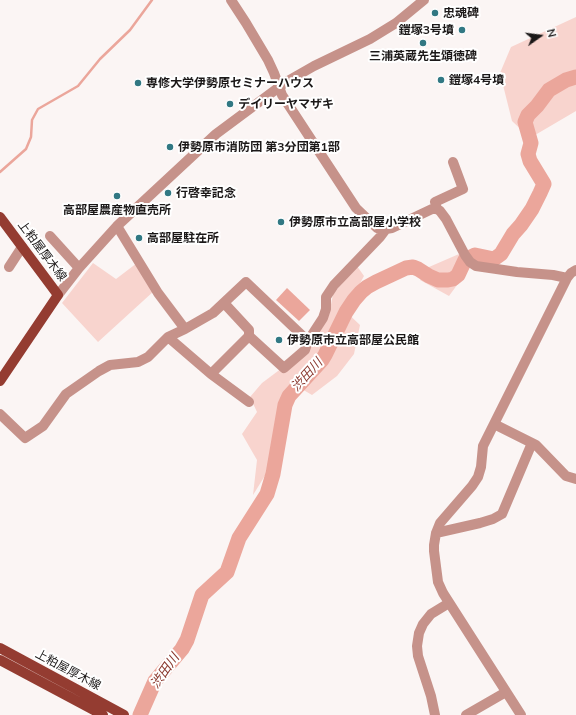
<!DOCTYPE html>
<html>
<head>
<meta charset="utf-8">
<style>
	body { margin:0 }
	#map { position:relative; width:576px; height:715px; overflow:hidden; background:#fbf5f4; font-family:Mulish,sans-serif }
	canvas { display:block }
	.north { position:absolute; left:520px; top:16px; width:40px; height:40px; -webkit-text-stroke:3px #fff; paint-order:stroke; rotate:76deg; font-size:11px; font-weight:700; line-height:16px; text-align:center; color:#1b1818 }
	.north::after { content:''; display:block; margin:auto; width:14px; height:18px; background:#1b1818; clip-path:polygon(50% 0,100% 100%,50% 72%,0 100%) }
</style>
</head>
<body>
<div id="map">
<canvas width="576" height="715"></canvas>
<div class="north">N</div>
</div>
<script>
const ctx = document.querySelector('canvas').getContext('2d');
ctx.lineJoin = 'round';
function paint(path, color) { ctx.fillStyle = color; ctx.fill(path, 'evenodd'); }
const poly = rows => new Path2D(rows.map(r => 'M' + r).join(''));
function trace(path, color, width, dash) { ctx.strokeStyle = color; ctx.lineWidth = width; ctx.lineCap = dash ? 'butt' : 'round'; ctx.setLineDash(dash || []); ctx.stroke(path); }
function label(font, color, halo, rows, align = 'center') {
  ctx.font = font + ' Mulish,"Noto Sans JP",sans-serif'; ctx.lineWidth = 4; ctx.setLineDash([]); ctx.textBaseline = 'middle'; ctx.strokeStyle = halo; ctx.fillStyle = color; for (const [text, x, y, turn = 0] of rows) {
    ctx.save(); ctx.translate(x, y); ctx.rotate((+turn || 0) * Math.PI / 180); ctx.textAlign = isNaN(turn) ? turn : align; if (halo) ctx.strokeText(text, 0, 0); ctx.fillText(text, 0, 0); ctx.restore();
  }
}
const green = poly([
	[576,17,576,111,530,138,512,121,500,73,511,47],
	[459,254,468,270,449,296,420,280,429,267],
	[93,263,116,279,137,263,154,291,98,342,62,303],
	[357,266,364,276,358,287,341,307,360,325,354,354,337,376,312,395,295,385,280,401,266,474,253,495,257,460,242,434,257,412,250,397,262,383,310,347,329,315,333,294]
]);
const water = poly([
	[287,288,310,310,299,321,276,300]
]);
const stream = poly([
	[0,172,26,149,31,137,32,120,38,109,78,86,100,59,130,30,152,0]
]);
const river = poly([
	[140,715,155,681,182,649,187,640,202,595,227,572,239,538,267,494,273,474,285,405,289,396,322,360,325,355,346,312,354,300,361,292,367,287,376,282,406,268,413,267,418,269,429,276,438,280,448,280,453,279,458,275,465,260,475,255,494,259,501,254,513,234,521,225,532,209,540,193,544,184,530,161,528,154,531,143,525,122,528,115,537,106,549,90,566,80,576,77]
]);
const minor = poly([
	[231,0,246,23,268,60,274,73,282,95,356,208,377,228,386,229,392,228,432,209,437,209,440,211,446,219,465,255,470,262,476,266,517,272,553,275,567,278,571,273,576,270],
	[437,209,435,202,463,189,453,162],
	[117,226,158,293,185,329],
	[50,236,79,268],
	[9,267,22,247],
	[58,295,79,268,117,226,216,134,286,82,314,66,370,39,396,23,424,0],
	[249,336,284,368,305,350,308,341,323,318,326,309,326,297,334,285,380,237,386,229],
	[168,337,185,329,213,313,246,282,308,341],
	[211,374,249,336,249,330,224,303],
	[0,414,25,438,43,426,66,394,99,371,110,365,138,362,148,357,168,337,211,374,249,402],
	[494,424,536,445,566,476,576,479],
	[436,533,480,523,493,519,502,514,532,443],
	[435,715,431,696,418,656,417,646,419,633,423,624,431,614,449,603],
	[466,715,506,692],
	[521,715,443,593,438,582,434,551,434,545,436,533,440,523,472,486,478,477,481,467,483,446,567,278]
]);
const major = poly([
	[0,217,58,295,0,381],
	[0,648,124,715],
	[0,660,103,715]
]);
const markers = [
	[435,13,4,"#317883"],
	[462,30,4,"#317883"],
	[423,43,4,"#317883"],
	[441,80,4,"#317883"],
	[138,83,4,"#317883"],
	[230,104,4,"#317883"],
	[170,147,4,"#317883"],
	[168,193,4,"#317883"],
	[117,196,4,"#317883"],
	[281,222,4,"#317883"],
	[139,238,4,"#317883"],
	[279,340,4,"#317883"]
];
const poiNames = [
	["忠魂碑",443,13],
	["鎧塚3号墳",454,30,"right"],
	["三浦英蔵先生頌徳碑",423,56,"center"],
	["鎧塚4号墳",449,80],
	["専修大学伊勢原セミナーハウス",146,83],
	["デイリーヤマザキ",238,104],
	["伊勢原市消防団 第3分団第1部",178,147],
	["行啓幸記念",176,193],
	["高部屋農産物直売所",117,210,"center"],
	["伊勢原市立高部屋小学校",289,222],
	["高部屋駐在所",147,238],
	["伊勢原市立高部屋公民館",287,340]
];
const streetNames = [
	["上粕屋厚木線",42,251,53],
	["上粕屋厚木線",68,670,28]
];
const waterNames = [
	["渋田川",307,375,-48],
	["渋田川",165,671,-55]
];
paint(green, '#f8d4ce');
paint(water, '#eba69b');
trace(stream, '#eba69b', 2.5);
trace(river, '#eba69b', 15);
trace(minor, '#c6928a', 10);
trace(major, '#943c31', 10);
for (const [x, y, r, color] of markers) { const dot = new Path2D(); dot.arc(x, y, r, 0, 2 * Math.PI); ctx.fillStyle = color; ctx.fill(dot); trace(dot, '#fff', 1.5); }
label('bold 12px', '#1b1818', '#fff', poiNames, 'left');
label('12px', '#1b1818', '#fff', streetNames);
label('italic 13px', '#8b3a30', '#fff', waterNames);
</script>
</body>
</html>
